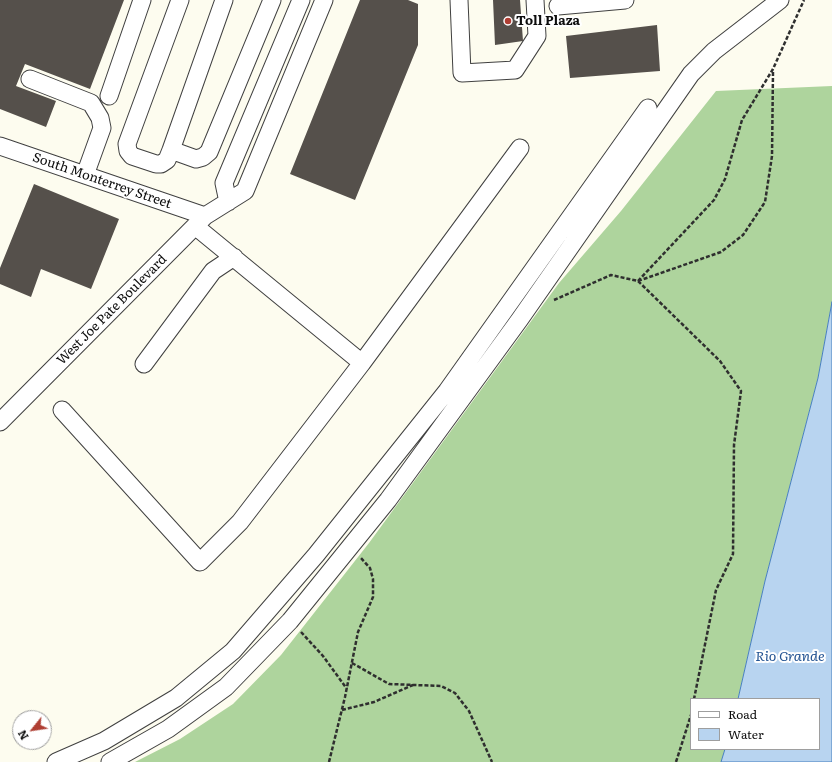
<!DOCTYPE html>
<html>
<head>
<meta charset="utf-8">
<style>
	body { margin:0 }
	#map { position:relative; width:832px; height:762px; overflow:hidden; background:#fdfcef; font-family:Literata,serif }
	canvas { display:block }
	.legend { position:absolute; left:690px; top:698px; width:130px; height:52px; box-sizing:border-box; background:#fff; border:1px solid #9e9e9e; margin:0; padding:5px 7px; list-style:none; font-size:12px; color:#0d0d0d }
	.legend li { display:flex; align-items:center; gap:8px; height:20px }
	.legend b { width:20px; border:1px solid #9e9e9e }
	.north { position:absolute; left:12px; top:710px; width:40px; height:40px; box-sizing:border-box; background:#fff; border:1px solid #9e9e9e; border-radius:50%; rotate:240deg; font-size:11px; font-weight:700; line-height:16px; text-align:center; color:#0d0d0d }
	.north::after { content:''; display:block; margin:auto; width:14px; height:18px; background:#af3e33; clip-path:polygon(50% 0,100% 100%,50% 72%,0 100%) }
</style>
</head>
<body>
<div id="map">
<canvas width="832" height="762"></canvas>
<ul class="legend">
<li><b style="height:5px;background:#fff"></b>Road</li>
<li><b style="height:11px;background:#b8d4f0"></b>Water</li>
</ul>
<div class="north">N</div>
</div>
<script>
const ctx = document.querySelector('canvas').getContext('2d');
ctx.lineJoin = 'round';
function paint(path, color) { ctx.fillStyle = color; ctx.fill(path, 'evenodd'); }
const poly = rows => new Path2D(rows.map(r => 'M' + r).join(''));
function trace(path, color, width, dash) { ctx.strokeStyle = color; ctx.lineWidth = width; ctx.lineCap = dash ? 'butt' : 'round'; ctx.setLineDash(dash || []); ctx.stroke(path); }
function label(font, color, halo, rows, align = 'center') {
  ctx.font = font + ' Literata,serif'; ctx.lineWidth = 4; ctx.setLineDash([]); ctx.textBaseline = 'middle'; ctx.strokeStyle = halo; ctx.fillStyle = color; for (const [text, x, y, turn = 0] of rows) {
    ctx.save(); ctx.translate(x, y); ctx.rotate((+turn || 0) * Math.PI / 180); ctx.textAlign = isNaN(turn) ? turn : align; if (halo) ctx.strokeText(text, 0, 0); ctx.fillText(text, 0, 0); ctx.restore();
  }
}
const forest = poly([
	[832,86,832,302,818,378,765,581,738,699,691,699,691,749,725,749,721,762,135,762,180,739,233,704,281,655,369,543,559,283,621,211,716,91]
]);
const water = poly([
	[832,302,832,762,721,762,725,749,819,749,819,699,738,699,765,581,818,378,832,302]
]);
const building = poly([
	[0,0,124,0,90,89,25,64,16,86,56,101,46,127,0,109],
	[360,0,408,0,418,4,418,45,355,200,290,174],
	[493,0,520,0,523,41,495,45],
	[657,25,660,71,570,78,566,36],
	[34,184,119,219,91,289,41,269,31,297,0,284,0,268]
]);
const path = poly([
	[638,281,714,200,725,179,742,120,773,69,804,0],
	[638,281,721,252,743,235,765,202,772,156,773,71],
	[554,300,611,275,638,281,720,361,741,391,734,445,733,554,716,590,694,699],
	[301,632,323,656,347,689],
	[352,663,389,684,441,686,455,693,469,711,492,762],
	[342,710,374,702,413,685],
	[329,762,345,697,358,632,373,597,373,579,370,568,360,557],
	[676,762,691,715]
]);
const minor = poly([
	[180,0,127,144,128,151,132,156,156,164,161,164,167,160,171,150,196,159,203,157,209,152,272,0],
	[459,0,462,73,515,70,537,36,535,0],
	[558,6,625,0],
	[30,79,91,103,100,118,102,128,85,175],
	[109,96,142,0],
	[0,146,205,216],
	[171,150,224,0],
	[228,202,224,183,301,0],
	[195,226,362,363,520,148],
	[144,364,213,271,234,257],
	[62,410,200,562,240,522,362,363],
	[0,422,205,216,245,191,324,0],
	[56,762,104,741,176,698,233,651,316,555,447,391,648,108],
	[110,762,168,729,226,687,290,621,388,500,520,319,691,74,714,51,780,0]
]);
const markers = [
	[508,21,4,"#af3e33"]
];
const poiNames = [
	["Toll Plaza",516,21]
];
const streetNames = [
	["South Monterrey Street",102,181,19],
	["West Joe Pate Boulevard",112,310,-45]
];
const waterNames = [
	["Rio Grande",790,657]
];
paint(forest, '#aed49d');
paint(water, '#b8d4f0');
trace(water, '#477fbf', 1);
paint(building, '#55504b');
trace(minor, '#404040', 19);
trace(path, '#2f2f2f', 2.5, [4, 2]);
trace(minor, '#fff', 17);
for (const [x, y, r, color] of markers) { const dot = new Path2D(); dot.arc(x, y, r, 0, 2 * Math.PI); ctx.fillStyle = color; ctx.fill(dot); trace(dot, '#fff', 1.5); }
label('bold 13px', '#0d0d0d', '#fff', poiNames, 'left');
label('13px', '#0d0d0d', '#fff', streetNames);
label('italic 14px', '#235392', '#fff', waterNames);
</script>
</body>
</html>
